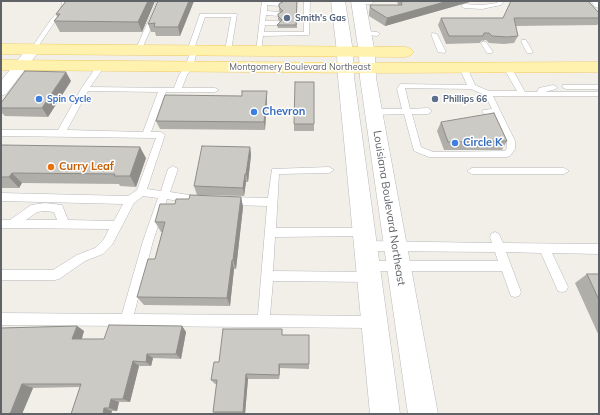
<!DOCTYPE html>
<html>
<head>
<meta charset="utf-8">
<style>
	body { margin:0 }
	#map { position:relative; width:600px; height:415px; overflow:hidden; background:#f1efe8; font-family:Mulish,sans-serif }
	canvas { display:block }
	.frame { position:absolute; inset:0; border:2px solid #5f6368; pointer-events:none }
</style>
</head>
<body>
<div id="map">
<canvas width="600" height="415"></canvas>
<div class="frame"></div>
</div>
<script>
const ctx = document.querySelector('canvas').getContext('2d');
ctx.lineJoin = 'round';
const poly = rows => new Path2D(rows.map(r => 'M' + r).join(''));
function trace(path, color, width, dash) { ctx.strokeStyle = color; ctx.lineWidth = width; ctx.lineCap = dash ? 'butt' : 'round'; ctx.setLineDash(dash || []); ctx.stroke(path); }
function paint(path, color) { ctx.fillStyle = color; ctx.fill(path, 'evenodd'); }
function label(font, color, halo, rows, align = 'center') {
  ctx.font = font + ' Mulish,sans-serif'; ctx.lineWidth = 3; ctx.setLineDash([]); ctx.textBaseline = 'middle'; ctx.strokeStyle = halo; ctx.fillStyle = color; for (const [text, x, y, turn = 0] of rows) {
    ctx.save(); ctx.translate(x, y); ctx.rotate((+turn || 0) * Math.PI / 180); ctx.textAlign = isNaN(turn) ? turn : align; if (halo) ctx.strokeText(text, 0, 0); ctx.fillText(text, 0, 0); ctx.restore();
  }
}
const service = poly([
	[62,1,68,1,67,10,56,20,35,51,31,51,30,50,52,18,61,9,62,1],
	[157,1,163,1,141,51,136,52,135,51,157,1],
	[262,1,280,2,283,4,280,6,267,5,267,11,279,12,282,14,279,16,266,15,265,21,278,21,281,23,278,25,265,25,264,32,304,32,304,1,310,1,309,35,263,36,261,51,256,52,262,1],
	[358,1,374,1,374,2,371,4,356,4,355,3,358,1],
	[498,1,504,1,501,5,482,9,464,8,461,6,464,4,482,5,497,3,498,1],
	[200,14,237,14,231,51,228,53,225,51,231,17,205,17,194,49,197,51,193,67,187,75,182,88,215,88,219,90,215,92,166,92,151,132,161,132,165,135,147,189,161,191,168,169,173,166,178,169,170,192,195,196,198,197,200,200,198,203,195,204,167,199,153,241,134,314,258,315,267,206,229,205,226,204,224,201,226,198,229,197,268,198,272,169,329,167,334,170,329,173,279,174,276,228,365,228,369,229,370,232,369,235,365,236,275,237,273,271,370,272,374,273,376,277,374,281,370,282,273,281,270,315,375,316,379,318,381,322,379,326,375,328,1,325,1,313,122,314,143,241,158,198,143,196,134,203,112,245,103,254,85,261,59,279,55,280,1,280,1,270,53,270,77,255,95,248,104,239,109,229,1,228,1,220,10,220,31,205,45,203,62,205,68,220,114,221,123,204,1,201,1,193,128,196,137,190,156,138,1,136,1,130,58,130,81,89,98,64,101,64,105,66,90,87,174,88,179,75,185,67,190,53,187,51,200,14],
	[88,91,158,92,143,132,67,130,88,91],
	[45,211,54,212,57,220,26,220,37,212,45,211],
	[364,31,377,32,380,34,377,36,362,34,361,33,364,31],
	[432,33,437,34,446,52,444,53,438,52,431,34,432,33],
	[522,40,526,40,533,52,531,53,527,53,521,41,522,40],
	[482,42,486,42,493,52,491,53,487,53,481,43,482,42],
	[460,65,466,65,475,85,489,91,517,91,503,67,507,65,511,67,525,92,537,92,539,88,553,85,557,87,556,89,545,92,599,92,599,96,493,96,515,141,515,149,510,156,507,157,429,157,414,151,404,114,374,115,370,112,374,109,402,109,397,89,400,84,467,85,459,67,460,65],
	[405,88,471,89,485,95,492,109,483,110,482,112,486,115,494,115,507,141,507,148,505,151,433,152,421,147,412,114,428,114,432,111,428,108,410,109,405,88],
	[563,85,599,85,599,89,566,89,562,87,563,85],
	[472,168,564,168,569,171,564,174,472,174,467,171,472,168],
	[495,232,499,234,503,243,599,244,599,254,552,253,568,287,566,291,562,292,558,291,541,253,506,252,521,292,519,296,515,297,511,296,502,271,369,271,365,270,363,266,365,262,369,261,498,261,495,252,367,251,363,249,362,246,363,243,367,241,492,243,490,237,491,234,495,232]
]);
const minor = poly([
	[591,1,599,1,599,8,595,7,591,1],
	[33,46,38,47,40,50,6,94,1,96,1,81,28,47,33,46]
]);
const tertiary = poly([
	[331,1,345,1,353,52,350,55,345,57,340,55,337,52,331,1],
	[351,1,365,1,375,53,372,56,367,58,362,56,359,53,351,1]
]);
const secondary = poly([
	[345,47,350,49,353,52,354,77,400,414,370,414,338,77,337,52,340,49,345,47],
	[367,48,372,50,375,53,376,78,438,414,408,414,360,78,359,53,362,50,367,48]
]);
const primary = poly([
	[1,44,406,47,411,49,414,52,411,55,406,57,1,54,1,44],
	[1,60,368,63,599,62,599,72,368,73,1,70,1,60]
]);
const wall = poly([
	[66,1,155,1,142,32,60,32,54,21,57,17,56,14],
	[158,1,194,1,180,36,156,36,155,32,151,32,148,24],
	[280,1,297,1,297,28,278,28,277,25,281,22,278,20,278,14,281,13,279,11,279,4,282,3],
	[397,1,473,1,385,26,369,16,369,13,370,5,398,5],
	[599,13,599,23,597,25,516,26,518,36,514,43,504,44,489,43,486,40,481,41,480,43,446,44,438,25,441,18,503,18],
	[71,81,48,117,5,116,1,112,1,103],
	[267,91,267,99,265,130,160,129,156,121,242,96],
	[441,122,507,141,502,150,444,150,437,131],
	[294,124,314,124,314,131,294,131],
	[1,145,146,158,136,187,120,186,119,184,22,183,19,188,1,188],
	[250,147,251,155,248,182,246,182,244,196,197,195,194,186],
	[241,197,243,207,236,269,234,269,230,306,144,305,137,297,155,259,162,232,161,232,155,222,175,204,189,199],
	[587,274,599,274,599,336,575,283],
	[77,326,84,331,82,339,104,339,182,326,186,332,181,359,153,358,151,366,139,366,130,402,119,402,117,411,112,411,111,414,71,414,80,387,33,388,22,414,1,414,1,328],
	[283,335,309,364,309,369,280,368,279,379,248,379,245,414,215,414,213,412,217,384,215,384,211,380,219,362]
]);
const shadedWall = poly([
	[148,1,155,1,142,32,138,22],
	[189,1,194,1,180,36,178,27],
	[448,1,473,1,385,26,387,18],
	[66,72,71,81,48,117,42,108],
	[267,91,267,99,265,130,264,122],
	[140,147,146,158,136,187,130,176],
	[250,147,251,155,248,182,246,174],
	[12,173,22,183,19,188,9,177],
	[245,174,246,182,244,196,243,188],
	[241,197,243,207,236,269,233,260],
	[232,260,234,269,230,306,227,298],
	[77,326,84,331,80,344,72,339],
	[182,326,186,332,181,359,176,354],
	[147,354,153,358,151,366,146,362],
	[133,361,139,366,130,402,123,399],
	[279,364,280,368,279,379],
	[246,374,248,379,245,414,244,414,243,412],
	[22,384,33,388,22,414,10,414],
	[111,399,119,402,117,411,109,408],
	[104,408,112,411,111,414,103,414]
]);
const building = poly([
	[66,1,148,1,138,22,54,21,60,14,56,14,66,1],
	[158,1,189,1,178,27,154,27,155,23,148,24,158,1],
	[284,1,297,1,296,25,277,25,282,20,278,16,278,14,283,11,279,7,279,4,284,1],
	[401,1,448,1,387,18,371,8,370,5,402,5,401,1],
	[511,1,588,1,599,13,599,18,514,18,518,36,507,37,492,36,489,33,484,33,483,36,449,36,441,18,503,18,511,1],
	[25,71,66,72,42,108,1,108,1,103,25,71],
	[295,82,314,82,314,124,294,124,295,82],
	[242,91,267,91,264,122,156,121,165,95,242,96,242,91],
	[494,113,507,141,448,142,441,122,494,113],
	[1,145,140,147,130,176,114,176,115,174,12,173,9,177,1,177,1,145],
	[202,146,250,147,246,174,245,174,243,188,194,186,202,146],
	[190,195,241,197,233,260,232,260,227,298,137,297,148,259,155,259,165,222,155,222,160,204,175,204,176,199,189,199,190,195],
	[587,274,599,274,599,300,587,274],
	[109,325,182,326,176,354,147,354,146,362,133,361,123,399,111,399,109,408,104,408,103,414,71,414,81,384,22,384,10,414,1,414,1,328,77,326,72,339,104,339,109,325],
	[223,329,282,329,282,335,309,335,309,364,279,364,279,375,246,374,243,412,213,412,217,380,211,380,214,362,219,362,223,329]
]);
const markers = [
	[287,18,4,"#5c6f8a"],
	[39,99,4,"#3f7fe0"],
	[435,99,4,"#5c6f8a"],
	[254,112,4,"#3f7fe0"],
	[455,143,4,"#3f7fe0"],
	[51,167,4,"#e8710a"]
];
const farServicenames = [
	["Smith's Gas",295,18],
	["Phillips 66",443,99]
];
const farStreetnames = [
	["Montgomery Boulevard Northeast",300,67]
];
const farShopnames = [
	["Spin Cycle",47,99]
];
const shopNames = [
	["Chevron",262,112],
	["Circle K",463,143]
];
const foodNames = [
	["Curry Leaf",59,167]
];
const streetNames = [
	["Louisiana Boulevard Northeast",389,208,81]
];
trace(service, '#b5b8bc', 1);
trace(minor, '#b5b8bc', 1);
trace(tertiary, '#b5b8bc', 1);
trace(secondary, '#b6babf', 1);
trace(primary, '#f2c960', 1);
paint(service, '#fff');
paint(minor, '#fff');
paint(tertiary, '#fff');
paint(secondary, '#fff');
paint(primary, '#fff2af');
paint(wall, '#afaea9');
paint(shadedWall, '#8f8d8a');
paint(building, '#cccac5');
trace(building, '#8f8d8a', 1);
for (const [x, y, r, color] of markers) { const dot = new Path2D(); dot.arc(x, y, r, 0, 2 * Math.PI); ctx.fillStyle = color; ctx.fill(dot); trace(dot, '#fff', 1.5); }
label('bold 9px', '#4e5e75', '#fff', farServicenames, 'left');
label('9px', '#5f6368', '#fff', farStreetnames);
label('bold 9px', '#366cbe', '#fff', farShopnames, 'left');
label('bold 11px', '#366cbe', '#fff', shopNames, 'left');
label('bold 11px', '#c56008', '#fff', foodNames, 'left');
label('11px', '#5f6368', '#fff', streetNames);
</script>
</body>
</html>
